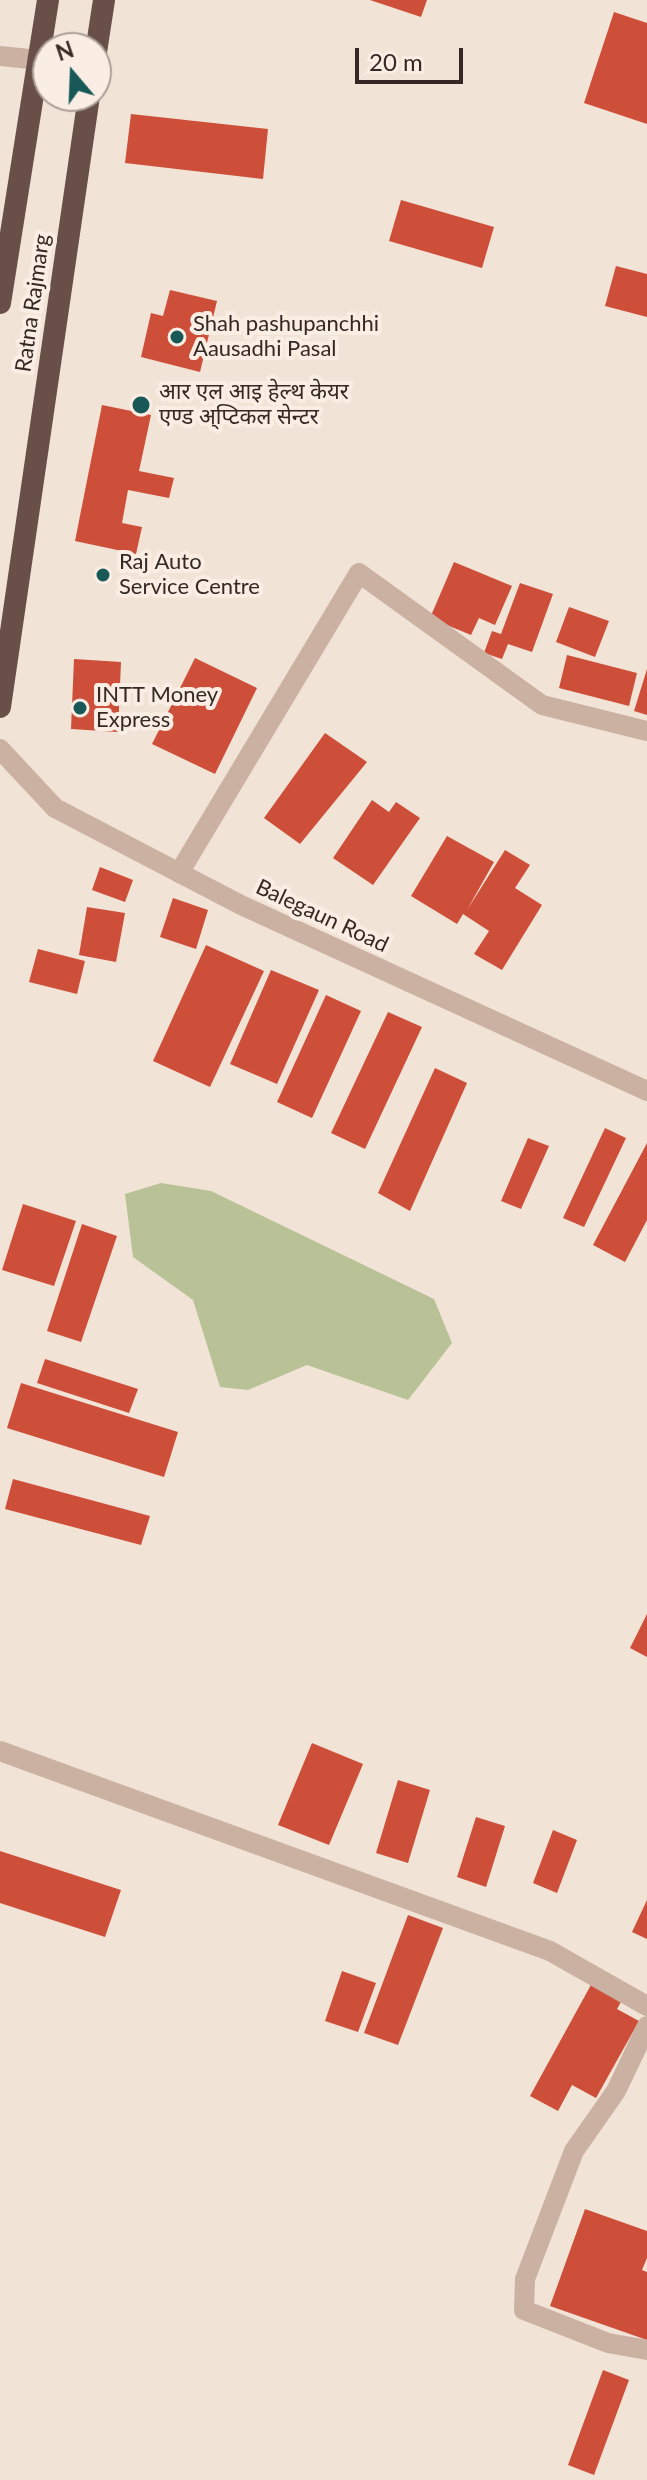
<!DOCTYPE html>
<html>
<head>
<meta charset="utf-8">
<style>
	body { margin:0 }
	#map { position:relative; width:647px; height:2480px; overflow:hidden; background:#f2e3d7; font-family:Lato,sans-serif }
	canvas { display:block }
	.north { position:absolute; left:32px; top:32px; width:80px; height:80px; box-sizing:border-box; background:#faede3; border:2px solid #ab9f97; border-radius:50%; rotate:341deg; font-size:22px; font-weight:700; line-height:32px; text-align:center; color:#352925 }
	.north::after { content:''; display:block; margin:auto; width:28px; height:36px; background:#185957; clip-path:polygon(50% 0,100% 100%,50% 72%,0 100%) }
	.scale { position:absolute; left:355px; top:48px; width:108px; height:36px; box-sizing:border-box; border:4px solid #352925; border-top:0; padding-left:10px; font-size:24px; line-height:28px; white-space:nowrap; color:#352925; -webkit-text-stroke:6px #faede3; paint-order:stroke }
</style>
</head>
<body>
<div id="map">
<canvas width="647" height="2480"></canvas>
<div class="north">N</div>
<div class="scale">20 m</div>
</div>
<script>
const ctx = document.querySelector('canvas').getContext('2d');
ctx.lineJoin = 'round';
function paint(path, color) { ctx.fillStyle = color; ctx.fill(path, 'evenodd'); }
const poly = rows => new Path2D(rows.map(r => 'M' + r).join(''));
function trace(path, color, width, dash) { ctx.strokeStyle = color; ctx.lineWidth = width; ctx.lineCap = dash ? 'butt' : 'round'; ctx.setLineDash(dash || []); ctx.stroke(path); }
function label(font, color, halo, rows, align = 'center') {
  ctx.font = font + ' Lato,"Noto Sans Devanagari",sans-serif'; ctx.lineWidth = 8; ctx.setLineDash([]); ctx.textBaseline = 'middle'; ctx.strokeStyle = halo; ctx.fillStyle = color; for (const [text, x, y, turn = 0] of rows) {
    ctx.save(); ctx.translate(x, y); ctx.rotate((+turn || 0) * Math.PI / 180); ctx.textAlign = isNaN(turn) ? turn : align; if (halo) ctx.strokeText(text, 0, 0); ctx.fillText(text, 0, 0); ctx.restore();
  }
}
const green = poly([
	[161,1183,211,1191,434,1299,452,1343,408,1400,307,1365,248,1390,220,1387,193,1300,133,1257,125,1194]
]);
const building = poly([
	[370,0,427,0,421,17],
	[614,12,647,23,647,124,584,103],
	[131,114,268,129,263,179,125,163],
	[401,200,494,227,482,268,389,241],
	[616,266,647,274,647,317,605,306],
	[170,290,217,301,200,372,141,357,151,313,163,316],
	[102,405,151,415,139,471,174,478,169,498,128,490,122,523,142,527,136,554,75,541],
	[454,562,512,586,495,625,479,618,471,635,430,618],
	[520,583,553,594,532,652,508,644,502,659,484,653,492,631,501,634],
	[569,607,609,621,595,657,556,642],
	[567,655,637,673,629,706,559,688],
	[195,658,257,688,215,774,152,744],
	[74,659,121,662,118,732,71,729],
	[647,669,647,715,634,711],
	[325,733,367,762,300,844,264,818],
	[372,800,389,812,396,802,420,818,373,885,333,858],
	[447,836,494,862,467,910,505,850,530,865,515,888,542,905,502,970,474,954,489,931,463,914,457,924,411,896],
	[100,867,133,880,125,902,92,890],
	[173,898,208,910,196,949,160,937],
	[87,907,125,913,116,962,79,955],
	[206,945,264,971,210,1087,153,1061],
	[38,949,85,961,77,994,29,982],
	[271,970,319,990,277,1084,230,1064],
	[326,995,361,1011,312,1118,277,1102],
	[388,1012,422,1027,365,1149,331,1133],
	[435,1068,467,1083,410,1211,378,1193],
	[605,1128,626,1138,584,1227,563,1218],
	[528,1138,549,1146,521,1209,501,1201],
	[647,1143,647,1220,625,1262,593,1245],
	[23,1204,76,1221,54,1286,2,1270],
	[82,1224,117,1236,81,1342,47,1331],
	[45,1359,138,1389,129,1413,37,1383],
	[21,1383,178,1432,164,1477,7,1428],
	[13,1479,150,1516,141,1545,5,1509],
	[647,1614,647,1657,630,1648],
	[312,1743,363,1764,329,1845,278,1825],
	[398,1780,430,1790,408,1863,376,1853],
	[476,1817,505,1826,486,1887,457,1877],
	[553,1830,577,1840,557,1893,533,1883],
	[0,1851,121,1890,105,1937,0,1903],
	[647,1900,647,1939,632,1932],
	[408,1915,443,1928,398,2045,364,2033],
	[342,1971,376,1983,358,2032,325,2021],
	[592,1983,622,2000,617,2009,639,2021,596,2098,572,2085,558,2111,530,2096],
	[585,2209,647,2231,647,2258,642,2270,647,2272,647,2340,550,2306],
	[603,2370,629,2380,594,2475,568,2465]
]);
const service = poly([
	[0,56,39,60]
]);
const minor = poly([
	[179,873,359,573,542,705,647,731],
	[0,1751,550,1951,647,2006],
	[647,2026,616,2091,574,2151,525,2279,524,2310,608,2343,647,2350]
]);
const tertiary = poly([
	[0,749,55,808,241,905,647,1091]
]);
const trunk = poly([
	[96,52,104,0],
	[0,303,48,0],
	[0,707,89,96]
]);
const markers = [
	[177,337,8,"#185957"],
	[141,405,10,"#185957"],
	[103,575,8,"#185957"],
	[80,708,8,"#185957"]
];
const streetNames = [
	["Ratna Rajmarg",33,303,-82],
	["Balegaun Road",322,916,25]
];
const poiNames = [
	["Shah pashupanchhi",193,324],
	["Aausadhi Pasal",193,349],
	["आर एल आइ हेल्थ केयर",159,392],
	["एण्ड अ्प्टिकल सेन्टर",159,417],
	["Raj Auto",119,562],
	["Service Centre",119,587],
	["INTT Money",96,695],
	["Express",96,720]
];
paint(green, '#b8c296');
paint(building, '#ce4f39');
trace(service, '#cbb1a2', 20);
trace(minor, '#cbb1a2', 20);
trace(tertiary, '#cbb1a2', 20);
trace(trunk, '#684f48', 22);
for (const [x, y, r, color] of markers) { const dot = new Path2D(); dot.arc(x, y, r, 0, 2 * Math.PI); ctx.fillStyle = color; ctx.fill(dot); trace(dot, '#faede3', 3); }
label('22px', '#352925', '#faede3', streetNames);
label('22px', '#352925', '#faede3', poiNames, 'left');
</script>
</body>
</html>
